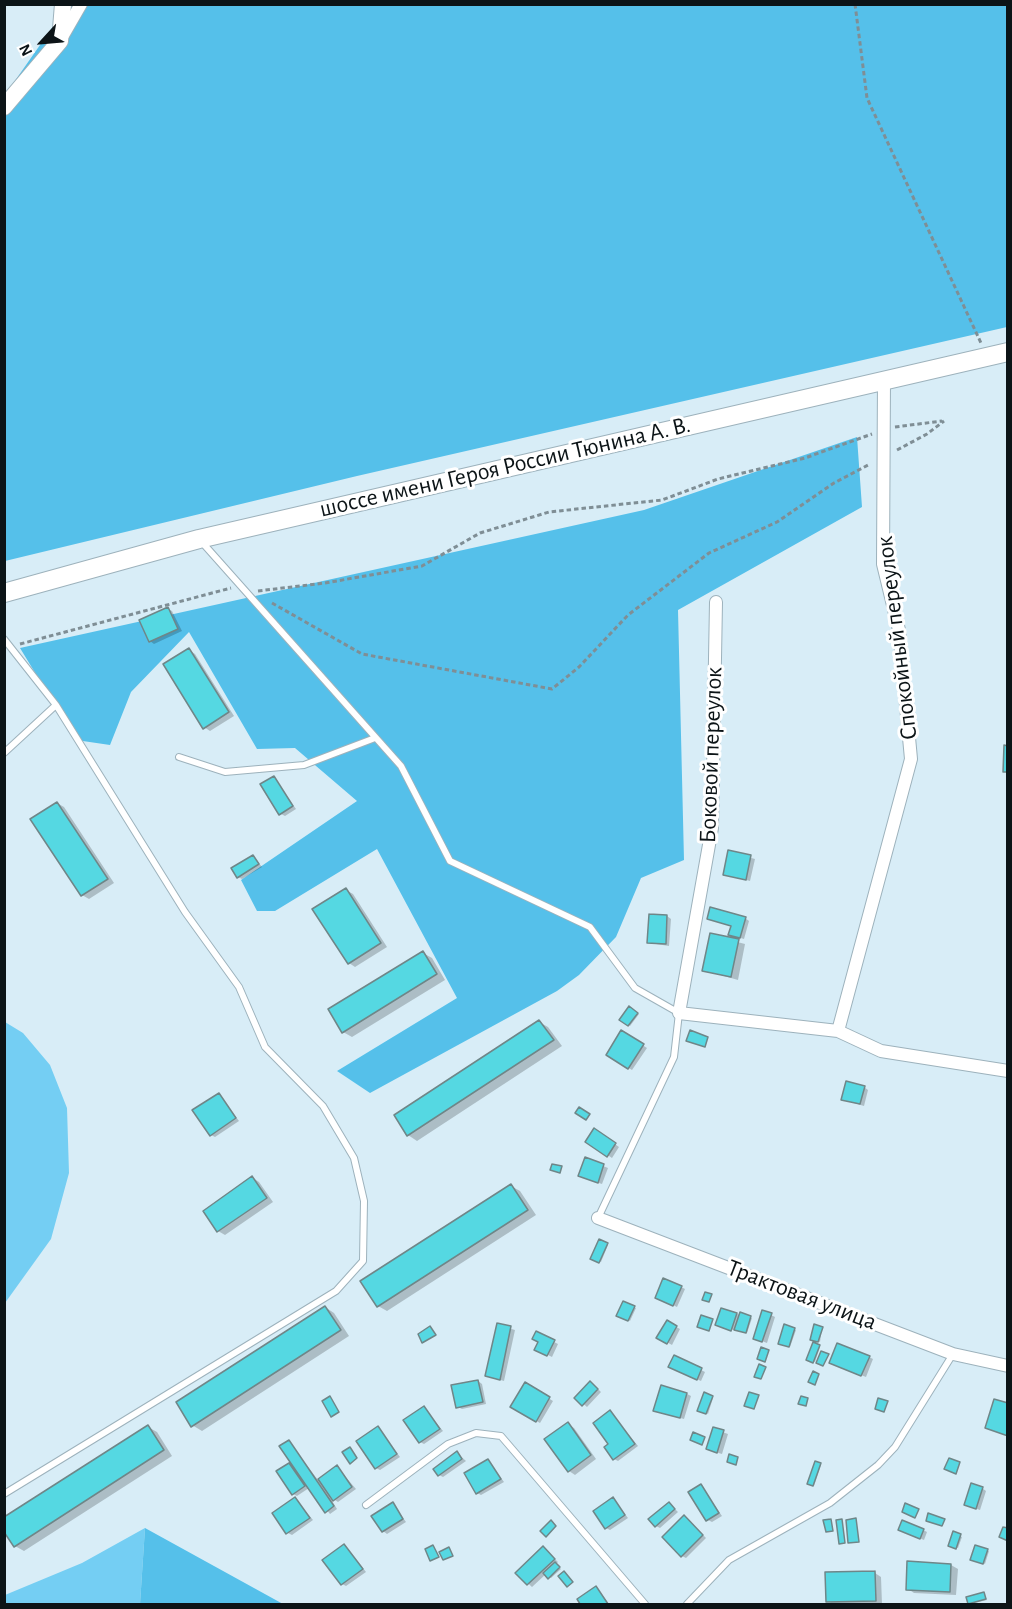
<!DOCTYPE html>
<html>
<head>
<meta charset="utf-8">
<style>
	body { margin:0 }
	#map { position:relative; width:1012px; height:1609px; overflow:hidden; background:#d8edf7; font-family:"Alegreya Sans",sans-serif }
	canvas { display:block }
	.frame { position:absolute; inset:0; border:6px solid #0c1417; pointer-events:none }
	.north { position:absolute; left:12px; top:12px; width:60px; height:60px; -webkit-text-stroke:4px #fff; paint-order:stroke; rotate:244deg; font-size:16px; font-weight:700; line-height:24px; text-align:center; color:#0c1417 }
	.north::after { content:''; display:block; margin:auto; width:21px; height:27px; background:#0c1417; clip-path:polygon(50% 0,100% 100%,50% 72%,0 100%) }
</style>
</head>
<body>
<div id="map">
<canvas width="1012" height="1609"></canvas>
<div class="frame"></div>
<div class="north">N</div>
</div>
<script>
const ctx = document.querySelector('canvas').getContext('2d');
ctx.lineJoin = 'round';
function paint(path, color) { ctx.fillStyle = color; ctx.fill(path, 'evenodd'); }
const poly = rows => new Path2D(rows.map(r => 'M' + r).join(''));
function trace(path, color, width, dash) { ctx.strokeStyle = color; ctx.lineWidth = width; ctx.lineCap = dash ? 'butt' : 'round'; ctx.setLineDash(dash || []); ctx.stroke(path); }
function label(font, color, halo, rows, align = 'center') {
  ctx.font = font + ' "Alegreya Sans",sans-serif'; ctx.lineWidth = 6; ctx.setLineDash([]); ctx.textBaseline = 'middle'; ctx.strokeStyle = halo; ctx.fillStyle = color; for (const [text, x, y, turn = 0] of rows) {
    ctx.save(); ctx.translate(x, y); ctx.rotate((+turn || 0) * Math.PI / 180); ctx.textAlign = isNaN(turn) ? turn : align; if (halo) ctx.strokeText(text, 0, 0); ctx.fillText(text, 0, 0); ctx.restore();
  }
}
const green = poly([
	[5,1022,23,1033,50,1065,67,1108,69,1173,51,1239,5,1303],
	[145,1528,140,1604,5,1604,5,1595,82,1563]
]);
const forest = poly([
	[68,5,1007,5,1007,327,357,476,5,561,5,95],
	[857,437,862,507,678,610,684,860,641,878,616,937,579,975,557,991,370,1093,337,1071,457,998,377,849,275,911,257,911,241,880,357,801,295,748,257,749,189,632,131,692,110,745,76,740,20,648,644,510],
	[145,1528,283,1604,140,1604]
]);
const shadow = poly([
	[168,609,172,611,182,631,154,644,150,641],
	[189,650,195,654,234,716,210,731,204,727],
	[274,778,296,809,285,816,281,814],
	[57,803,64,807,114,883,89,899,82,895,32,819],
	[730,852,755,859,750,881,725,874],
	[253,856,262,867,242,879,238,877],
	[346,890,353,894,387,947,355,967,349,963],
	[667,916,671,919,669,946,649,943],
	[745,918,749,921,744,939,734,936,732,926,708,919],
	[711,935,745,944,738,980,703,970],
	[423,953,432,958,445,980,352,1037,343,1032],
	[630,1008,639,1014,630,1026,622,1019],
	[539,1022,548,1027,562,1046,417,1141,408,1135,396,1115],
	[622,1032,647,1048,632,1070,608,1055],
	[864,1087,868,1090,864,1106,847,1101],
	[219,1094,239,1121,215,1137,211,1135],
	[595,1130,619,1147,612,1158,587,1141],
	[586,1159,608,1168,602,1184,584,1178],
	[253,1178,259,1182,273,1202,225,1235,218,1231],
	[511,1186,520,1191,536,1215,387,1311,378,1306],
	[600,1241,608,1245,601,1262,592,1258],
	[681,1287,685,1289,677,1307,661,1299],
	[624,1303,636,1308,630,1321,618,1315],
	[325,1307,334,1313,349,1336,202,1431,192,1425],
	[737,1314,752,1318,747,1333,721,1327],
	[771,1315,775,1317,767,1343,759,1340],
	[667,1322,680,1329,672,1345,658,1337],
	[498,1325,515,1330,504,1381,487,1376],
	[785,1326,796,1330,790,1347,781,1344],
	[822,1328,820,1342,813,1340],
	[536,1333,558,1344,552,1357,536,1349,540,1342],
	[814,1344,820,1347,815,1362,808,1360],
	[675,1357,705,1372,701,1381,674,1369],
	[869,1357,873,1359,866,1377,835,1365],
	[478,1381,482,1384,486,1404,462,1409,458,1407],
	[526,1384,553,1401,540,1423,512,1407],
	[594,1385,601,1392,587,1407,577,1398],
	[687,1394,691,1396,684,1419,659,1412],
	[705,1394,713,1398,708,1414,699,1410],
	[424,1408,443,1431,424,1444,420,1442],
	[610,1412,638,1446,618,1461,614,1459],
	[568,1424,574,1428,596,1459,575,1475,569,1471],
	[148,1427,157,1432,172,1456,24,1551,15,1546],
	[378,1428,400,1457,380,1470,376,1468],
	[714,1429,728,1434,722,1454,712,1451],
	[289,1442,318,1480,337,1467,356,1489,338,1502,329,1496,337,1509,330,1514,309,1488,297,1496,293,1494,289,1464,295,1468],
	[457,1453,466,1461,443,1477,439,1475],
	[488,1460,504,1482,481,1495,477,1493],
	[820,1464,821,1465,814,1486,809,1484],
	[701,1486,722,1516,712,1522,708,1520],
	[982,1488,986,1491,980,1510,966,1505],
	[295,1499,313,1520,292,1535,288,1533],
	[613,1499,628,1518,610,1530,606,1528],
	[669,1503,678,1512,660,1528,656,1526],
	[393,1504,406,1522,387,1534,383,1531],
	[685,1517,706,1538,686,1558,682,1556],
	[923,1530,927,1532,924,1540,904,1532],
	[954,1533,962,1537,958,1548,950,1545],
	[345,1545,366,1572,346,1586,342,1584],
	[976,1547,989,1551,985,1564,972,1559],
	[543,1548,558,1562,556,1564,561,1569,551,1578,546,1574,532,1587,517,1573],
	[909,1563,951,1565,958,1569,956,1595,914,1593,908,1589],
	[875,1573,881,1577,882,1604,833,1604,827,1601],
	[597,1588,609,1604,582,1604,579,1599],
	[984,1593,987,1600,970,1604,968,1598]
]);
const building = poly([
	[168,607,178,629,149,642,139,620,168,607],
	[189,648,229,712,203,729,163,664,189,648],
	[1004,745,1008,746,1008,772,1003,772,1004,745],
	[274,776,293,806,279,815,260,784,274,776],
	[57,802,108,879,81,896,30,819,57,802],
	[728,850,751,855,746,880,723,875,728,850],
	[253,855,259,864,237,878,231,868,253,855],
	[346,888,381,943,348,964,312,909,346,888],
	[710,907,746,917,740,938,728,935,731,926,707,919,710,907],
	[649,914,667,915,666,944,647,943,649,914],
	[710,933,739,939,731,977,702,971,710,933],
	[423,951,437,974,342,1033,328,1009,423,951],
	[629,1006,638,1013,628,1026,619,1020,629,1006],
	[539,1020,554,1040,407,1136,394,1115,539,1020],
	[621,1030,644,1044,628,1069,606,1055,621,1030],
	[690,1030,708,1037,705,1047,686,1041,690,1030],
	[846,1081,865,1086,860,1104,841,1100,846,1081],
	[219,1093,236,1118,210,1136,192,1110,219,1093],
	[579,1107,590,1114,586,1120,575,1113,579,1107],
	[594,1128,616,1143,607,1157,585,1142,594,1128],
	[585,1157,604,1164,598,1183,578,1176,585,1157],
	[552,1164,562,1166,560,1173,550,1170,552,1164],
	[252,1176,267,1198,217,1232,203,1211,252,1176],
	[511,1184,528,1210,377,1307,360,1281,511,1184],
	[599,1239,608,1243,599,1263,590,1259,599,1239],
	[663,1278,682,1286,673,1306,655,1298,663,1278],
	[705,1292,712,1294,709,1302,702,1300,705,1292],
	[623,1301,635,1306,628,1321,616,1316,623,1301],
	[325,1306,341,1330,191,1427,176,1402,325,1306],
	[721,1308,737,1313,731,1331,715,1325,721,1308],
	[762,1310,772,1313,762,1342,753,1339,762,1310],
	[740,1312,751,1316,746,1333,734,1330,740,1312],
	[701,1315,713,1319,709,1331,697,1327,701,1315],
	[667,1320,677,1326,667,1344,656,1338,667,1320],
	[497,1323,511,1326,500,1380,485,1376,497,1323],
	[784,1324,795,1328,789,1347,778,1344,784,1324],
	[814,1324,823,1327,818,1342,810,1340,814,1324],
	[430,1326,436,1335,422,1343,418,1334,430,1326],
	[536,1331,555,1340,547,1356,534,1350,538,1342,532,1339,536,1331],
	[813,1342,820,1345,813,1363,806,1360,813,1342],
	[837,1343,870,1356,861,1376,829,1363,837,1343],
	[761,1347,769,1350,765,1362,757,1359,761,1347],
	[821,1351,829,1354,823,1366,816,1363,821,1351],
	[674,1355,702,1368,697,1380,668,1367,674,1355],
	[759,1364,766,1367,761,1379,754,1377,759,1364],
	[813,1371,819,1374,815,1385,808,1382,813,1371],
	[478,1380,483,1402,456,1408,451,1385,478,1380],
	[590,1381,598,1389,582,1406,574,1398,590,1381],
	[525,1382,550,1397,536,1422,510,1407,525,1382],
	[661,1385,687,1393,680,1418,653,1411,661,1385],
	[704,1392,713,1396,706,1414,697,1411,704,1392],
	[749,1392,759,1395,754,1409,744,1406,749,1392],
	[330,1396,339,1412,331,1417,322,1401,330,1396],
	[801,1396,808,1398,806,1406,798,1404,801,1396],
	[878,1398,888,1401,884,1412,875,1409,878,1398],
	[994,1399,1008,1403,1008,1436,985,1428,994,1399],
	[424,1406,440,1429,419,1443,403,1420,424,1406],
	[610,1410,635,1444,613,1460,604,1447,608,1444,593,1423,610,1410],
	[568,1422,591,1455,568,1472,544,1439,568,1422],
	[148,1425,164,1450,14,1547,4,1532,4,1517,148,1425],
	[378,1426,397,1454,375,1469,356,1441,378,1426],
	[713,1427,724,1430,717,1453,706,1449,713,1427],
	[693,1432,705,1437,702,1445,690,1440,693,1432],
	[289,1440,334,1506,325,1513,279,1446,289,1440],
	[350,1447,357,1458,350,1464,342,1452,350,1447],
	[457,1451,462,1459,438,1476,433,1469,457,1451],
	[729,1454,738,1457,736,1465,727,1462,729,1454],
	[949,1458,960,1462,956,1474,944,1469,949,1458],
	[488,1459,501,1479,476,1494,464,1473,488,1459],
	[815,1461,821,1463,813,1486,807,1484,815,1461],
	[289,1463,305,1486,292,1495,276,1471,289,1463],
	[337,1465,352,1487,333,1501,318,1479,337,1465],
	[971,1483,983,1487,976,1509,964,1505,971,1483],
	[701,1484,719,1513,706,1521,688,1492,701,1484],
	[295,1497,310,1518,286,1534,272,1513,295,1497],
	[613,1497,625,1515,605,1529,593,1511,613,1497],
	[393,1502,403,1519,382,1532,371,1516,393,1502],
	[669,1502,675,1509,655,1527,648,1519,669,1502],
	[905,1503,919,1509,915,1518,902,1512,905,1503],
	[928,1513,945,1519,942,1526,926,1521,928,1513],
	[684,1515,703,1535,681,1557,662,1537,684,1515],
	[856,1518,859,1542,848,1543,846,1520,856,1518],
	[831,1519,833,1531,826,1532,823,1520,831,1519],
	[842,1519,845,1543,839,1544,836,1520,842,1519],
	[551,1520,556,1526,546,1537,540,1531,551,1520],
	[902,1520,924,1529,920,1539,898,1530,902,1520],
	[1003,1527,1008,1528,1008,1541,999,1537,1003,1527],
	[953,1531,961,1534,956,1549,948,1546,953,1531],
	[344,1544,363,1569,341,1585,322,1560,344,1544],
	[433,1545,439,1557,430,1561,425,1549,433,1545],
	[975,1545,988,1549,983,1564,970,1560,975,1545],
	[543,1546,555,1559,527,1585,515,1573,543,1546],
	[449,1547,453,1556,443,1560,439,1552,449,1547],
	[907,1561,951,1564,950,1592,906,1590,907,1561],
	[555,1562,560,1567,548,1579,543,1573,555,1562],
	[564,1571,573,1582,567,1587,558,1576,564,1571],
	[875,1571,876,1601,826,1602,825,1572,875,1571],
	[596,1586,608,1604,580,1604,577,1599,596,1586],
	[984,1592,986,1599,968,1604,966,1597,984,1592]
]);
const path = poly([
	[855,4,867,98,981,343],
	[895,427,942,421],
	[897,450,927,434,944,421],
	[258,591,325,583,422,566,480,533,549,512,662,500,718,479,805,458,872,434],
	[272,603,362,654,552,689,579,667,628,615,709,553,777,522,834,483,870,464],
	[20,644,231,588]
]);
const lane = poly([
	[200,540,401,766,450,861,590,927,635,988,679,1013,674,1057,598,1218],
	[4,639,56,705,4,753],
	[179,757,225,772,304,765,375,738],
	[4,1494,336,1291,363,1261,364,1201,354,1158,323,1106,265,1047,239,987,185,912,56,705],
	[366,1505,448,1444,476,1433,501,1436,645,1604],
	[687,1604,729,1560,830,1503,878,1465,895,1447,953,1354]
]);
const street = poly([
	[62,37,81,4],
	[716,602,712,828,679,1013,838,1031,881,1051,1008,1071],
	[838,1031,911,759,899,630,883,564,884,379],
	[598,1218,953,1354,1008,1366]
]);
const secondary = poly([
	[4,107,60,41,63,4]
]);
const primary = poly([
	[4,593,199,539,1008,352]
]);
const streetNames = [
	["шоссе имени Героя России Тюнина А. В.",505,467,-13],
	["Спокойный переулок",897,638,-97],
	["Боковой переулок",711,755,-88],
	["Трактовая улица",802,1295,21]
];
paint(green, '#74cef3');
paint(forest, '#55c0ea');
paint(shadow, '#0003');
paint(building, '#55d8e2');
trace(building, '#6f8688', 1.5);
trace(lane, '#9db2bc', 8);
trace(street, '#9db2bc', 14);
trace(secondary, '#9db2bc', 18);
trace(primary, '#9db2bc', 20);
trace(path, '#7f8e95', 3, [4.5, 3]);
trace(lane, '#fff', 6);
trace(street, '#fff', 12);
trace(secondary, '#fff', 16);
trace(primary, '#fff', 18);
label('24px', '#0c1417', '#fff', streetNames);
</script>
</body>
</html>
